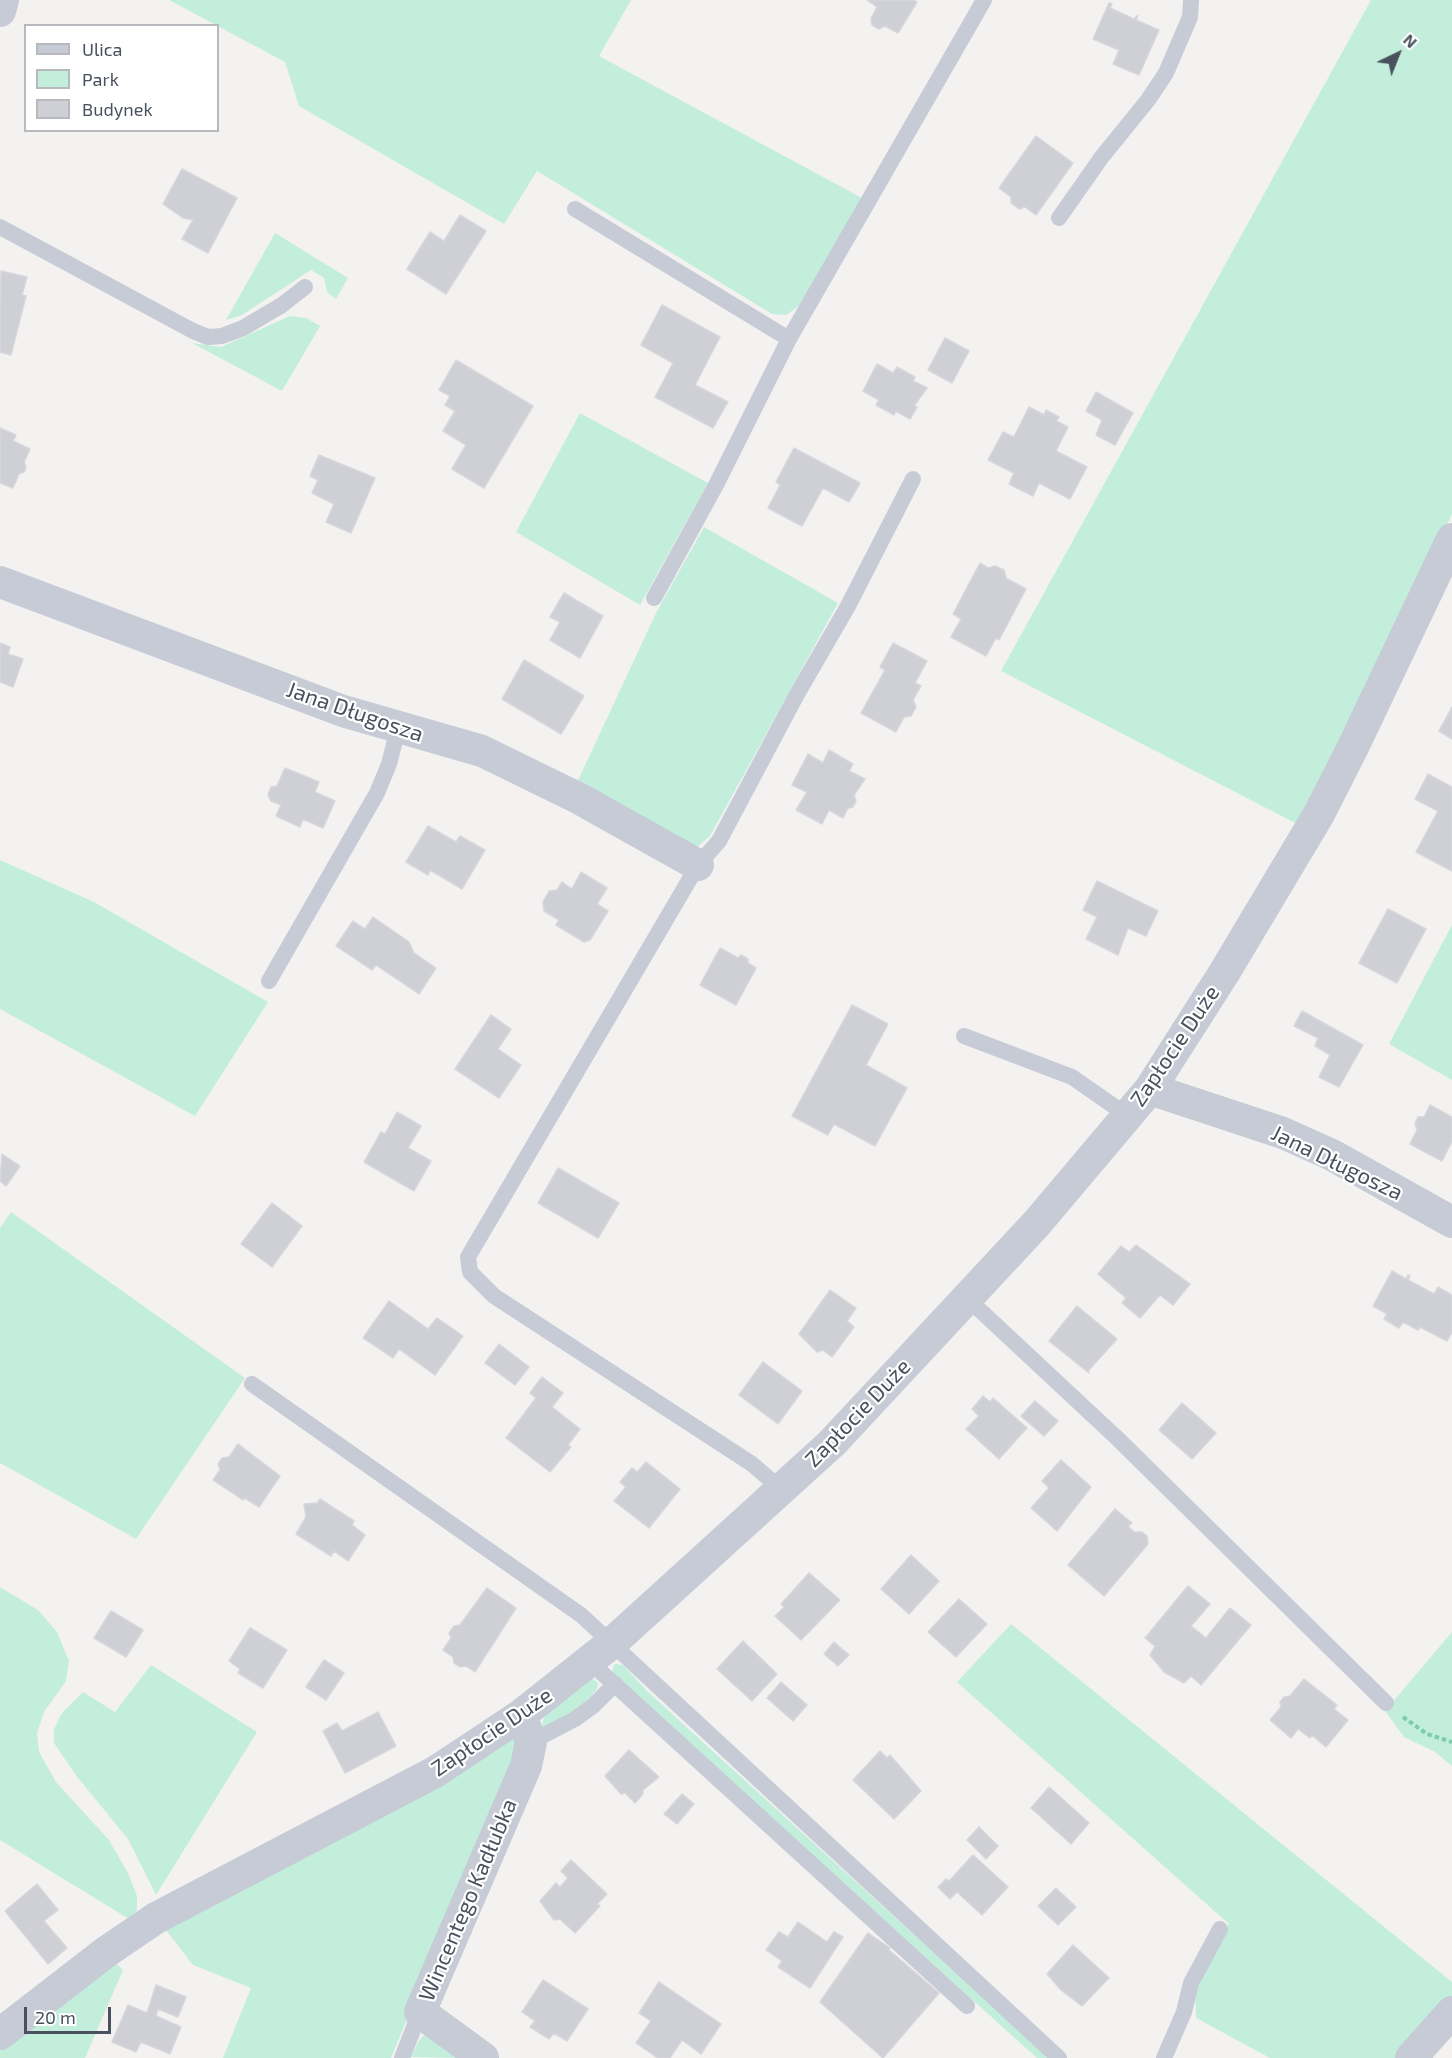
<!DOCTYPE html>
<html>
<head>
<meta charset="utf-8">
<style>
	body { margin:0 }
	#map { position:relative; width:1452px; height:2058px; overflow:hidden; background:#f4f2f1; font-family:"Exo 2",sans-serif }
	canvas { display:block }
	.legend { position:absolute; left:24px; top:24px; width:195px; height:108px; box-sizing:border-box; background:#fff; border:2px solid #b7b9bf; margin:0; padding:8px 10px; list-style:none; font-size:18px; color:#4a515e }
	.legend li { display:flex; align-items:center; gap:12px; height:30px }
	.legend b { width:30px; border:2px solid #b7b9bf }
	.north { position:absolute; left:1368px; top:24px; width:60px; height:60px; -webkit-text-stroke:4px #fff; paint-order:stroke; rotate:43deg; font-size:16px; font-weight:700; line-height:24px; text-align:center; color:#4a515e }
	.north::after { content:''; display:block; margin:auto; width:21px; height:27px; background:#4a515e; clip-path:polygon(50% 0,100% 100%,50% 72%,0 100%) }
	.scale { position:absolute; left:24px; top:2007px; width:87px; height:27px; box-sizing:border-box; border:3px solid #4a515e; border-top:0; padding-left:8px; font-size:18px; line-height:21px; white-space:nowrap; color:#4a515e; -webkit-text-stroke:4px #fff; paint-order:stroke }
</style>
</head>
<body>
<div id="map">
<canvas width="1452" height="2058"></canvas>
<ul class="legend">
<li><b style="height:8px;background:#c6cbd5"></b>Ulica</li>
<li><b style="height:16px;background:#c3eedc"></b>Park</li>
<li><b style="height:16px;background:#cfd0d5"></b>Budynek</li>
</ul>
<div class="north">N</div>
<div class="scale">20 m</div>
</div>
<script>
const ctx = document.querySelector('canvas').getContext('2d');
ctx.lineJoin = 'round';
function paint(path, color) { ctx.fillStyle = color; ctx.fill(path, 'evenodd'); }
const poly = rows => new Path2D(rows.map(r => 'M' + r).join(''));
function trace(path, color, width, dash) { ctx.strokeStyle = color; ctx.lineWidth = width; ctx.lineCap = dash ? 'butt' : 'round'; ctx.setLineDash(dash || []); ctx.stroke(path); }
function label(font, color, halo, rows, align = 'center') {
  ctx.font = font + ' "Exo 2",sans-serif'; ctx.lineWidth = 4.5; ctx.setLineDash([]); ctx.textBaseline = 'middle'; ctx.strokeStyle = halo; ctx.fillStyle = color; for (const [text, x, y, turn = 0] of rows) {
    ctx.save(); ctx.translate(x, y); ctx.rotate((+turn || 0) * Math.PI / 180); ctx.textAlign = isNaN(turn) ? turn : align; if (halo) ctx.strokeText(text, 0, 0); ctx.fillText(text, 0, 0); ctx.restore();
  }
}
const green = poly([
	[169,0,631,0,599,56,862,198,800,305,786,315,772,314,537,171,504,224,299,106,285,62],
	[1371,0,1452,0,1452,514,1344,743,1301,826,1001,671],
	[275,233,348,278,336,299,327,292,324,278,311,270,242,315,226,320],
	[290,316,306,318,320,326,282,391,192,343,221,347],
	[580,413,708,483,640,605,516,532],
	[704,527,838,603,710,836,697,847,574,789,656,613],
	[0,860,94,902,268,1002,195,1116,0,1009],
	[1452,925,1452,1080,1389,1044],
	[11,1212,245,1378,136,1539,0,1463,0,1228],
	[0,1587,38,1610,57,1632,69,1661,66,1681,44,1712,37,1733,39,1752,56,1782,109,1840,128,1873,137,1896,137,1910,129,1919,0,1840],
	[1011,1624,1452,1982,1452,2002,1402,2058,1270,2058,1196,2018,1195,1987,1212,1951,1229,1924,957,1682],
	[1452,1632,1452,1766,1435,1752,1404,1737,1385,1711],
	[614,1664,623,1665,647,1691,1049,2058,1037,2058,998,2023,612,1673],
	[151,1665,257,1732,156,1895,128,1839,78,1778,54,1743,54,1729,62,1713,83,1692,115,1712],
	[591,1677,598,1683,597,1689,577,1712,541,1729,546,1708],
	[514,1733,519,1747,391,2058,223,2058,251,1988,193,1965,162,1925],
	[111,1959,123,1970,85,2058,0,2058,0,2044],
	[431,2034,462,2058,411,2057,418,2042,423,2036]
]);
const building = poly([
	[913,0,917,2,898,33,885,26,879,29,872,25,871,18,877,7,867,0,913,0],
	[1109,3,1112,4,1110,8,1134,19,1138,15,1136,20,1159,30,1139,75,1113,64,1119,50,1093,39,1109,3],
	[1036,136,1073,163,1036,215,1025,207,1019,209,1011,203,1011,197,999,188,1036,136],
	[182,169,237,198,208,253,182,239,193,220,183,218,163,204,182,169],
	[460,215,486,231,446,294,407,269,430,232,444,241,460,215],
	[1,271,27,277,22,295,26,296,11,355,0,352,1,271],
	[662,305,720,337,695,385,728,402,713,428,655,397,673,363,641,345,662,305],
	[945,338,969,351,952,383,928,370,945,338],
	[456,360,533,406,484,488,452,469,466,445,443,431,455,411,445,405,450,396,439,390,456,360],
	[877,364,893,373,897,367,915,377,913,381,927,388,914,406,917,407,910,419,896,411,894,415,876,405,879,400,863,391,877,364],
	[1096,392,1133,413,1115,445,1096,435,1102,420,1086,411,1096,392],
	[1029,407,1044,415,1046,410,1059,417,1056,421,1068,427,1056,451,1087,467,1070,499,1039,483,1033,496,1009,484,1014,473,988,460,1003,432,1014,437,1029,407],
	[0,428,16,435,13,441,30,449,24,462,26,467,24,472,19,474,13,488,0,483,0,428],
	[794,448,860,483,849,502,823,488,802,526,768,508,780,485,776,482,794,448],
	[319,455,375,478,351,533,326,522,334,504,312,493,318,480,310,476,319,455],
	[980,563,988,568,995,566,1004,570,1006,578,1026,589,999,640,996,638,986,656,951,637,961,619,953,614,980,563],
	[564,593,603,616,580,658,550,640,560,622,550,617,564,593],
	[0,643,10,647,8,654,23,659,13,687,0,682,0,643],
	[893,643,927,661,915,683,921,686,913,700,916,707,911,716,904,717,896,732,861,713,885,670,880,667,893,643],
	[524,660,584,696,561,734,502,699,524,660],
	[1452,707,1452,739,1439,731,1452,707],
	[829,750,853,764,849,771,865,779,854,795,856,801,853,807,848,808,843,818,829,810,822,824,796,810,807,792,792,785,808,754,823,763,829,750],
	[285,768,319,782,315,792,335,801,323,828,303,819,300,827,276,816,281,805,271,801,268,795,271,787,277,786,285,768],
	[1428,774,1452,787,1452,871,1416,852,1438,811,1415,799,1428,774],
	[428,826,456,842,460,836,485,850,462,889,430,870,428,875,406,862,428,826],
	[581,872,607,888,597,904,608,911,590,940,584,942,556,925,559,920,544,911,543,902,549,891,557,890,562,882,572,889,581,872],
	[1097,881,1158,911,1146,936,1128,928,1118,955,1086,939,1097,917,1083,910,1097,881],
	[1388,909,1426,929,1397,983,1359,963,1388,909],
	[373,917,409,942,414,953,436,968,419,994,376,965,372,970,336,946,353,921,365,929,373,917],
	[720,948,738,958,741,955,748,959,748,963,756,968,736,1005,700,985,720,948],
	[852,1005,888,1024,866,1065,907,1088,875,1146,834,1124,828,1135,792,1116,852,1005],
	[1302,1011,1363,1045,1339,1087,1319,1077,1330,1055,1315,1046,1318,1038,1294,1026,1302,1011],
	[491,1015,511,1029,498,1049,521,1065,499,1098,455,1069,491,1015],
	[1430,1105,1452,1117,1452,1141,1442,1161,1410,1144,1417,1130,1415,1124,1418,1117,1424,1117,1430,1105],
	[397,1112,421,1126,408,1148,431,1161,414,1191,364,1162,381,1132,385,1134,397,1112],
	[2,1154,20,1166,6,1186,0,1181,2,1154],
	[558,1168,619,1203,598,1238,538,1203,558,1168],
	[272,1203,302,1226,272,1267,241,1244,272,1203],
	[1136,1245,1190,1284,1173,1305,1160,1295,1140,1318,1122,1303,1126,1298,1098,1274,1121,1246,1129,1252,1136,1245],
	[1392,1271,1406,1279,1408,1275,1410,1276,1408,1280,1434,1294,1438,1287,1452,1295,1452,1332,1447,1341,1420,1327,1418,1330,1403,1322,1399,1328,1384,1319,1387,1314,1373,1306,1392,1271],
	[830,1290,856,1308,847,1321,854,1327,832,1357,823,1350,817,1352,799,1334,830,1290],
	[389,1301,428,1329,437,1318,463,1336,435,1375,399,1349,393,1358,363,1338,389,1301],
	[1077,1306,1117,1339,1088,1371,1089,1373,1049,1341,1077,1306],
	[499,1344,529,1367,515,1385,485,1363,499,1344],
	[763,1362,802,1391,778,1424,739,1395,763,1362],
	[542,1377,563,1393,552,1407,580,1429,568,1445,571,1447,550,1472,506,1438,536,1398,530,1393,542,1377],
	[983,1396,990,1402,993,1398,1027,1428,999,1459,966,1429,979,1416,972,1409,983,1396],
	[1035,1401,1058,1421,1044,1436,1021,1416,1035,1401],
	[1182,1403,1216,1433,1192,1459,1159,1430,1182,1403],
	[238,1444,280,1476,259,1507,245,1498,243,1500,213,1480,220,1470,218,1464,222,1458,229,1457,238,1444],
	[1061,1460,1091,1487,1057,1531,1031,1508,1049,1488,1042,1481,1061,1460],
	[646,1462,680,1489,649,1528,614,1501,626,1487,620,1482,632,1468,637,1472,646,1462],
	[320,1499,354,1521,352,1525,365,1535,348,1561,334,1551,331,1556,296,1534,306,1517,304,1504,317,1503,320,1499],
	[1115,1509,1132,1523,1128,1526,1134,1532,1142,1532,1147,1536,1148,1544,1104,1596,1068,1565,1115,1509],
	[911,1555,939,1581,909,1614,881,1589,911,1555],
	[809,1573,840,1600,801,1640,775,1616,784,1607,781,1604,809,1573],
	[1188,1586,1210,1604,1191,1626,1206,1638,1230,1608,1251,1625,1201,1685,1191,1676,1184,1683,1164,1672,1150,1655,1155,1646,1145,1638,1188,1586],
	[487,1588,516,1608,475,1672,466,1666,460,1667,454,1663,453,1657,443,1650,451,1638,449,1633,454,1626,460,1625,487,1588],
	[959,1599,987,1624,956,1657,928,1632,959,1599],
	[111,1611,143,1630,126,1657,94,1638,111,1611],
	[250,1628,287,1650,263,1688,238,1673,240,1669,229,1661,250,1628],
	[743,1641,777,1674,752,1701,717,1669,743,1641],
	[834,1642,849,1655,838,1666,824,1654,834,1642],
	[324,1660,344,1673,326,1700,306,1687,324,1660],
	[1304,1679,1337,1705,1334,1709,1348,1720,1326,1747,1312,1735,1310,1738,1298,1729,1291,1738,1270,1720,1281,1707,1280,1702,1284,1697,1290,1696,1304,1679],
	[781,1682,807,1705,793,1721,767,1698,781,1682],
	[378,1712,396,1746,345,1773,323,1731,337,1723,342,1731,378,1712],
	[629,1750,659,1777,643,1790,643,1794,635,1803,625,1793,621,1794,605,1776,629,1750],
	[880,1751,887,1758,890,1755,921,1791,894,1819,853,1780,880,1751],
	[1049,1787,1089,1823,1071,1844,1031,1808,1049,1787],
	[682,1794,694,1804,677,1824,664,1814,682,1794],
	[979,1827,998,1846,986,1859,967,1840,979,1827],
	[973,1855,1008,1887,982,1915,957,1892,950,1899,938,1887,946,1879,949,1881,973,1855],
	[571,1860,607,1894,597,1904,600,1906,575,1933,560,1919,554,1920,540,1901,556,1883,560,1887,568,1878,561,1871,571,1860],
	[37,1884,58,1910,44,1921,67,1948,48,1964,5,1911,37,1884],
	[1056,1888,1076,1907,1058,1925,1038,1906,1056,1888],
	[798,1922,827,1942,834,1932,843,1937,810,1988,778,1967,782,1961,766,1950,779,1932,788,1937,798,1922],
	[868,1933,890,1948,889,1950,939,1993,883,2058,820,2002,868,1933],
	[1073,1945,1109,1978,1082,2006,1061,1990,1047,1974,1073,1945],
	[543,1980,588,2009,567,2041,554,2033,549,2039,530,2027,535,2021,522,2012,543,1980],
	[659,1982,721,2024,701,2054,682,2040,670,2058,658,2058,636,2043,651,2021,639,2013,659,1982],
	[156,1985,186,1997,178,2017,158,2009,156,2016,181,2027,170,2054,141,2042,136,2052,112,2042,128,2005,147,2013,156,1985]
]);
const path = poly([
	[1403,1717,1427,1734,1452,1742]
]);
const lane = poly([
	[575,209,789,339],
	[1059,218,1101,158,1148,100,1166,73,1190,17,1191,0],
	[0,227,193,331,208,337,222,336,243,328,282,305,305,287],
	[654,598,716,485,789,339,984,0],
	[269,981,377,793,389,764,398,729],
	[964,1036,1072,1077,1128,1116],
	[968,1299,1118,1439,1386,1703],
	[252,1384,581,1615,1059,2058],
	[782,1490,752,1464,494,1296,470,1272,468,1257,698,865,719,841,796,696,848,606,913,479],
	[590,1662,967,2006],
	[531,1742,575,1719,593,1706,615,1684],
	[402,2058,420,2012],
	[1164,2058,1184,2012,1191,1983,1220,1929]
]);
const street = poly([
	[0,11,3,0],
	[0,582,343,711,482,751,580,799,698,865],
	[1150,1089,1283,1133,1332,1155,1452,1222],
	[0,2034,106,1952,156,1918,435,1772,521,1715,613,1642,832,1443,1037,1223,1150,1089,1224,973,1319,814,1353,747,1452,539],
	[483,2058,420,2012,526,1766,531,1742,521,1715],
	[1411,2058,1452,2012]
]);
const streetNames = [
	["Jana Długosza",355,712,19],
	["Zapłocie Duże",1175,1046,-56],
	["Jana Długosza",1337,1163,26],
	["Zapłocie Duże",858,1413,-46],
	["Zapłocie Duże",492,1732,-34],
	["Wincentego Kadłubka",468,1900,-67]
];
paint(green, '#c3eedc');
paint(building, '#cfd0d5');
trace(building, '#d6d6dc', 1.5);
trace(path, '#7ccbb3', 4, [4.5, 3]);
trace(lane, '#c6cbd5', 16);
trace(street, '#c6cbd5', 32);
label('22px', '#4a515e', '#fff', streetNames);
</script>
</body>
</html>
